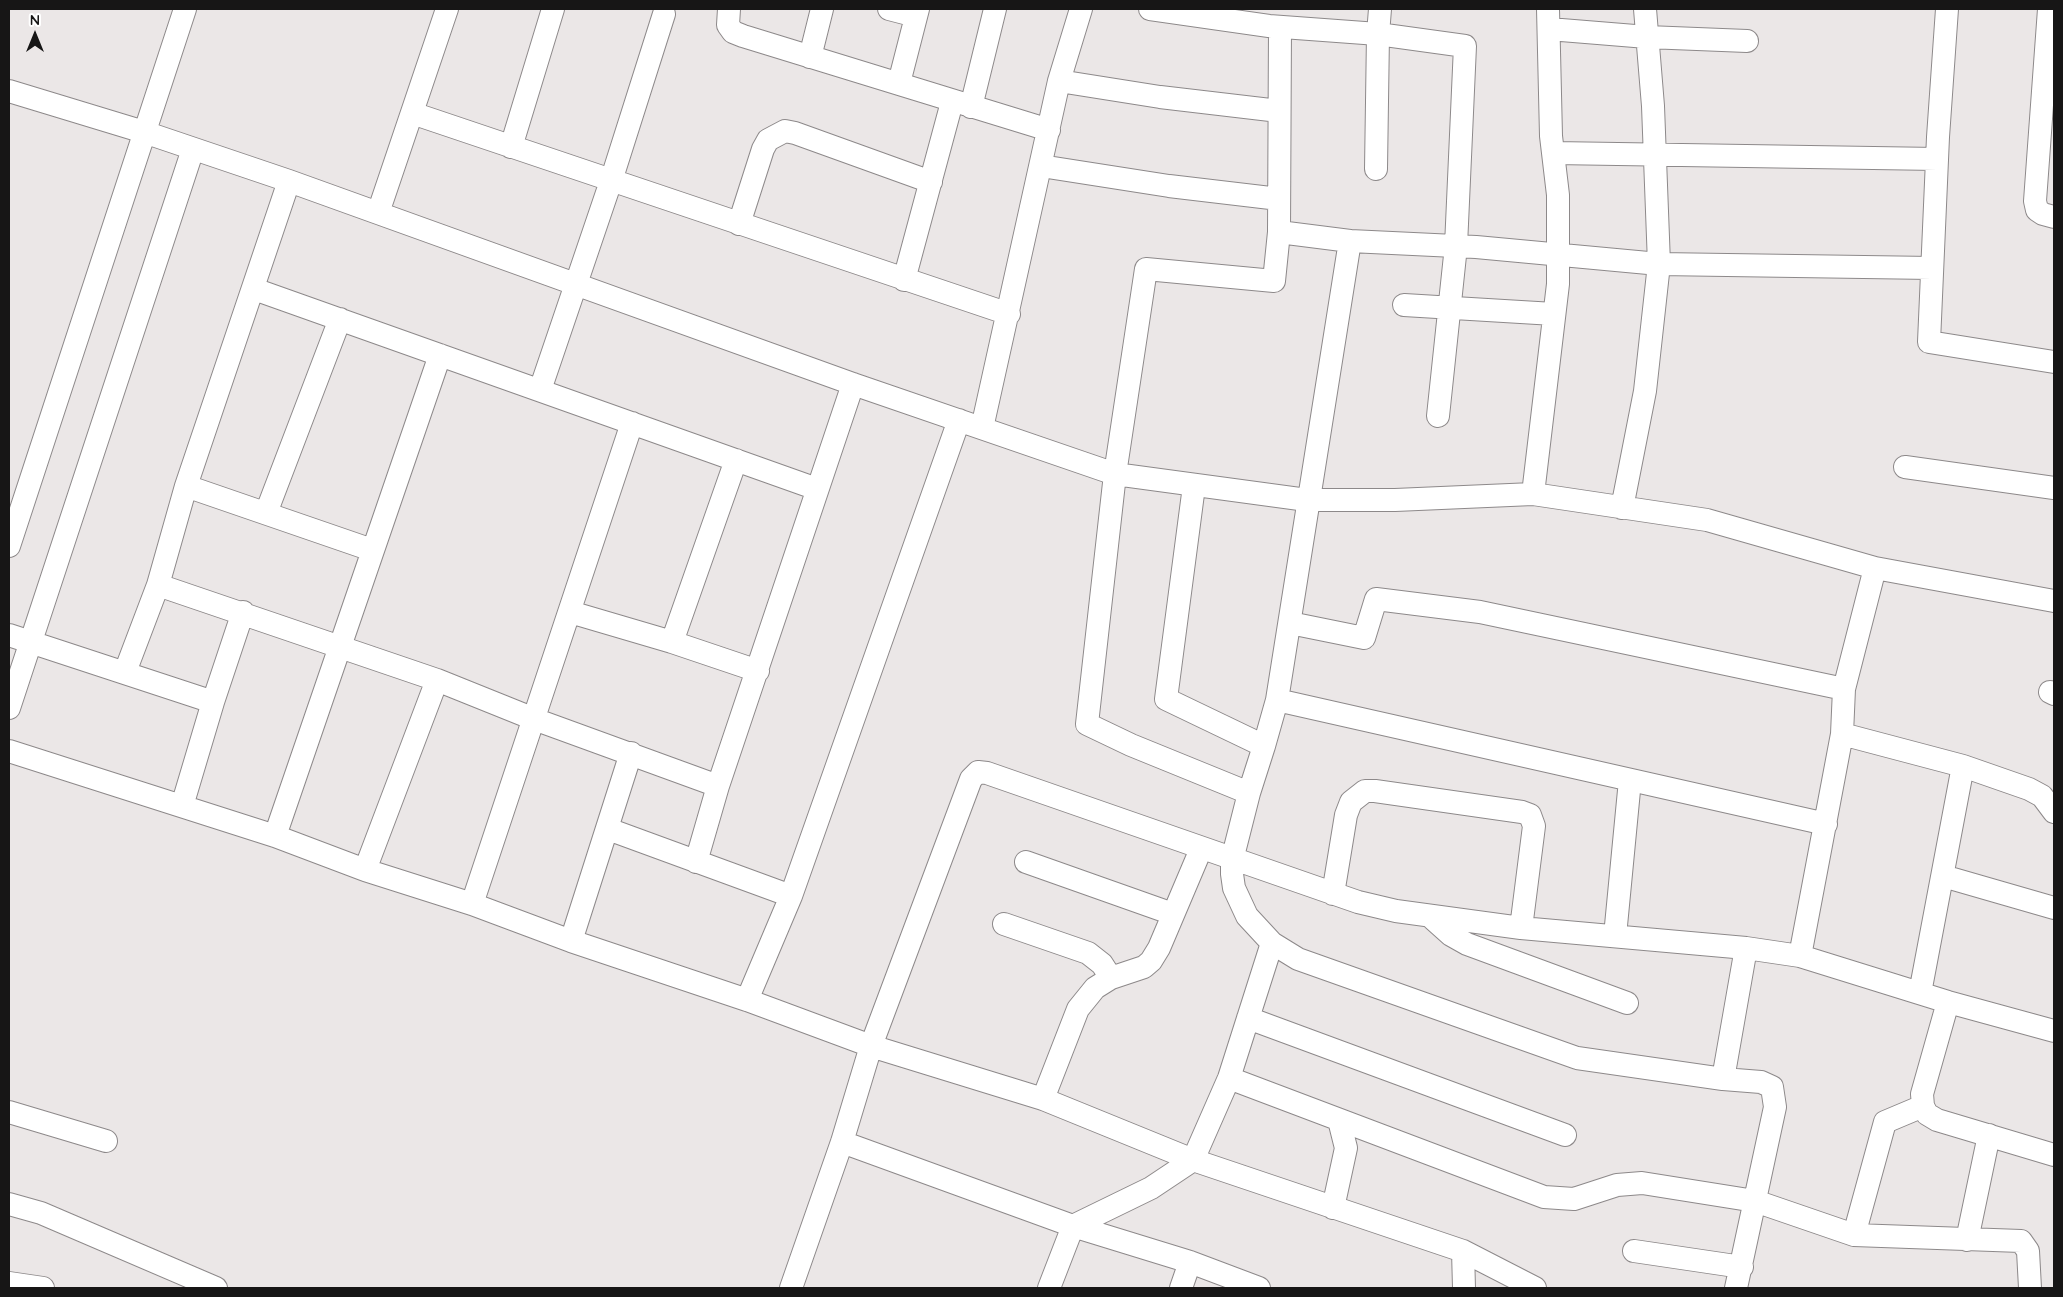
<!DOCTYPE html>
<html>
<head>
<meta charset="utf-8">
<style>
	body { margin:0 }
	#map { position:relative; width:2063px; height:1297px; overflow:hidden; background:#ebe7e7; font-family:Quicksand,sans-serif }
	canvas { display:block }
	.frame { position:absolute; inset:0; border:10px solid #171616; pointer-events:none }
	.north { position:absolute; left:10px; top:10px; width:50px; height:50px; -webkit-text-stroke:4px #fff; paint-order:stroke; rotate:0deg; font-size:14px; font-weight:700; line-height:20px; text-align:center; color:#171616 }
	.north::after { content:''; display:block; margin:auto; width:18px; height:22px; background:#171616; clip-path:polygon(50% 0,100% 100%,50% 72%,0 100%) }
</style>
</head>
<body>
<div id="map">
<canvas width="2063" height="1297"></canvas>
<div class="frame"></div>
<div class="north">N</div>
</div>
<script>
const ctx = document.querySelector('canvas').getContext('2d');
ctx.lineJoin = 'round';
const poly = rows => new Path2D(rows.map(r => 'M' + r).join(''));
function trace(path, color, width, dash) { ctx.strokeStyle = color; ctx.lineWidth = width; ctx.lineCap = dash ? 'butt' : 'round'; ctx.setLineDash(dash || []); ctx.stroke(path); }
const minor = poly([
	[729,9,728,25,733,32,743,36,1049,130],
	[889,9,916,16],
	[1150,9,1269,26,1378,34,1380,9],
	[1947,9,1938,137,1929,342,2054,362],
	[2049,9,2035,201,2037,210,2043,214,2054,217],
	[1549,29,1647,37,1747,41],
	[810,57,822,9],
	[1059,81,1160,97,1279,111],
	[899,83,918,9],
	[9,91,144,132,289,181,853,384,1115,474,1307,500,1395,500,1533,494,1707,520,1875,568,1844,689,1842,734,1800,956],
	[971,107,995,9],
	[412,113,1009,314],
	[511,147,553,9],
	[1554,153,1937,159],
	[1041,166,1169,186,1279,199],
	[1376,169,1378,34,1465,46,1456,246,1438,416],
	[378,213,447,9],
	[739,224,763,149,768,140,785,131,795,133,931,182],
	[1279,232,1280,27],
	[904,280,952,102],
	[254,289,817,489],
	[1404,305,1554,314],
	[540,390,611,181,664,14],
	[982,428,1059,81,1081,9],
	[1905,467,2054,488],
	[186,486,372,550],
	[1194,486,1166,699,1264,746,1277,700],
	[1533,494,1558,284,1558,195,1551,136,1548,9],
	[1622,508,1645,391,1659,264,1653,106,1645,9],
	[266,513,340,319],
	[9,546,185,9],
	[1875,568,2054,601],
	[158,585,437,680,534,719,718,786],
	[570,612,672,642,758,671],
	[1290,623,1364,638,1376,599,1480,612,1844,689],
	[9,635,213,702],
	[672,642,736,460],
	[125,672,158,585,186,486,289,181],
	[2050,692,2054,694],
	[9,708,193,149],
	[1842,734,1963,766,2029,789,2042,796,2054,812],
	[1264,746,1249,793,1232,860,1232,874,1234,888,1247,916,1272,943,1298,959,1577,1058,1723,1079,1761,1082,1772,1087,1775,1107,1736,1288],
	[9,751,275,836,365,870,472,904,571,941,747,1000,871,1046,1043,1099,1193,1160,1463,1251,1535,1288],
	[1249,793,1131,745,1087,724,1115,474,1146,269,1274,281,1279,232,1350,241],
	[182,806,213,702,243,612],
	[1826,824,1277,700,1350,241,1476,247,1659,264,1932,268],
	[608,829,791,896],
	[275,836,440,355],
	[696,862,718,786,853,384],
	[1026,862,1173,914],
	[365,870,437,680],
	[1943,876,2054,908],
	[1333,894,1346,815,1351,802,1365,791,1375,791,1522,812,1530,815,1534,826,1521,928],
	[472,904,632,423],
	[1432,918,1451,935,1467,944,1627,1003],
	[1004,924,1088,953,1102,964,1111,978],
	[1615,936,1630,780],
	[571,941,631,753],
	[1920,993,1963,766],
	[747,1000,791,896,959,420],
	[1948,1002,1922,1094,1923,1106,1927,1114,1937,1120,2054,1155],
	[1248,1018,1565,1135],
	[1229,1078,1544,1197,1574,1199,1617,1185,1642,1183,1755,1201,1854,1235,2021,1241,2028,1251,2030,1288],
	[1723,1079,1746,948],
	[1043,1099,1078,1009,1095,988,1111,978,1144,967,1151,961,1159,948,1201,849],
	[9,1112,106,1141],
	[842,1142,1073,1226,1190,1262,1259,1288],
	[9,1204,41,1213,216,1288],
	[1333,1208,1346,1148,1339,1120],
	[1854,1235,1885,1122,1923,1106],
	[1967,1240,1989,1135],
	[1463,1251,1464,1288],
	[1634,1251,1742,1267],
	[9,1283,43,1288],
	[791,1288,842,1142,871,1046,971,779,978,772,987,773,1358,902,1396,911,1521,928,1746,948,1800,956,1948,1002,2054,1031],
	[1049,1288,1073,1226,1151,1188,1193,1160,1229,1078,1272,943],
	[1181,1288,1190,1262]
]);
trace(minor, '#8d898a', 24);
trace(minor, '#fff', 22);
</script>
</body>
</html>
